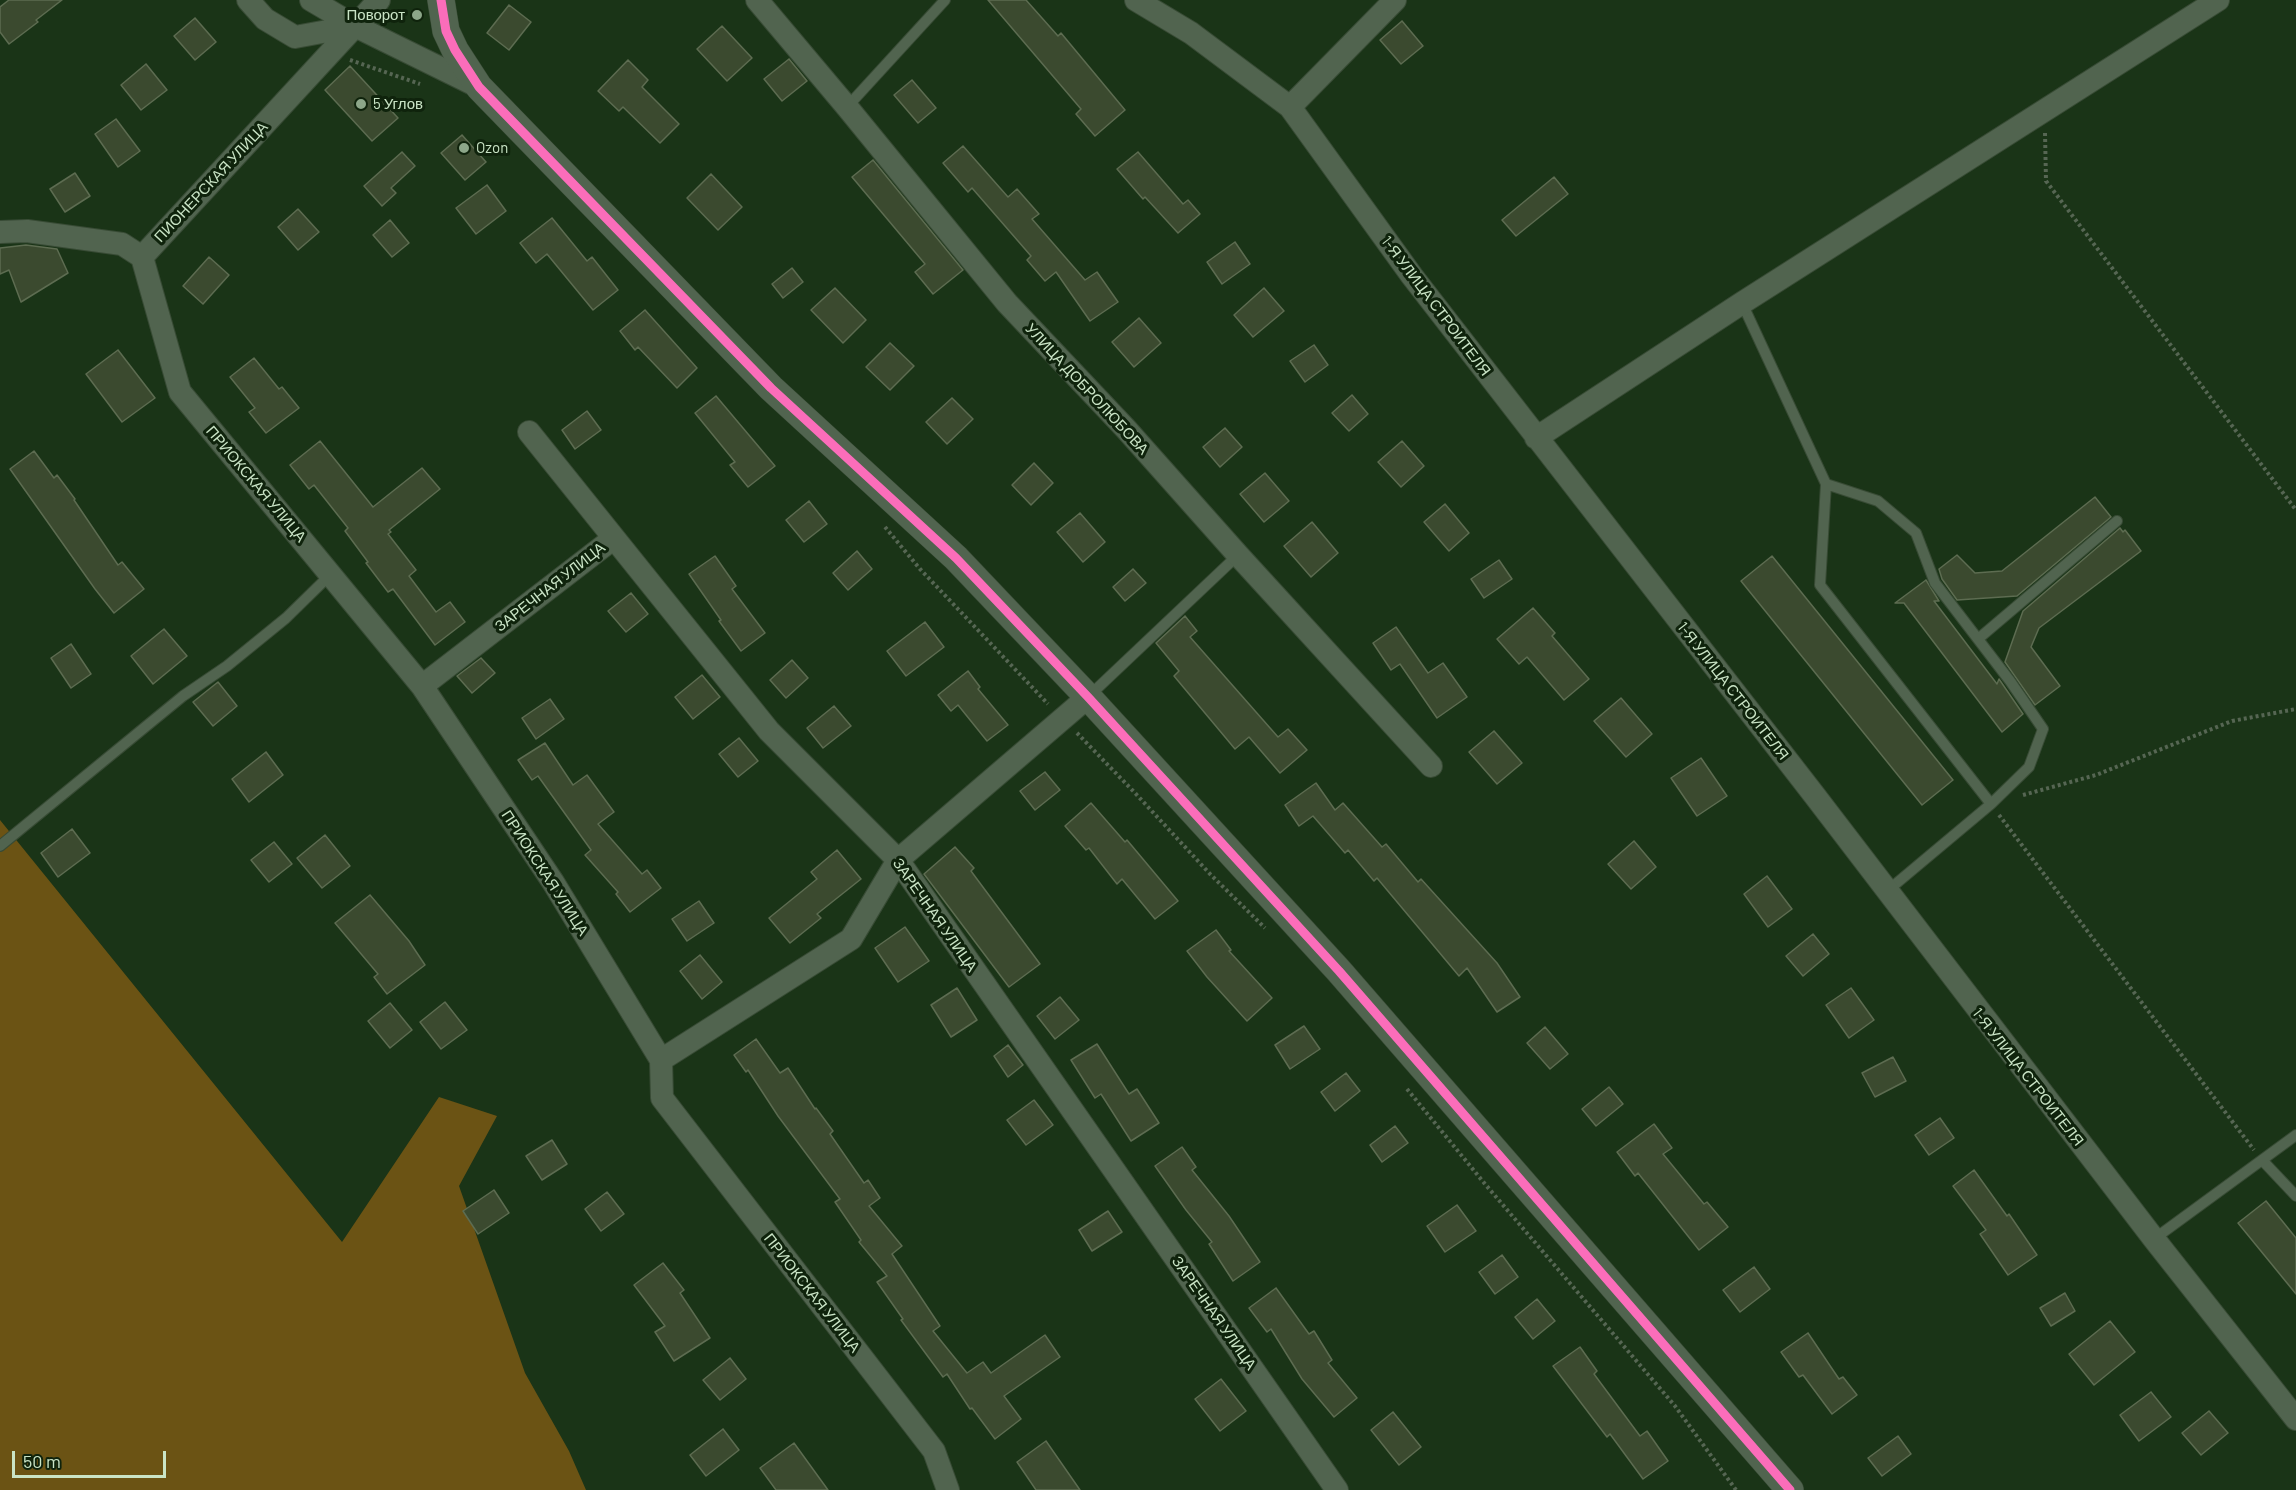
<!DOCTYPE html>
<html>
<head>
<meta charset="utf-8">
<style>
	body { margin:0 }
	#map { position:relative; width:2296px; height:1490px; overflow:hidden; background:#1a3417; font-family:Barlow,sans-serif }
	canvas { display:block }
	.scale { position:absolute; left:12px; top:1451px; width:154px; height:27px; box-sizing:border-box; border:3px solid #cae4c6; border-top:0; padding-left:8px; font-size:18px; line-height:21px; white-space:nowrap; color:#cae4c6; -webkit-text-stroke:4px #0f230c; paint-order:stroke }
</style>
</head>
<body>
<div id="map">
<canvas width="2296" height="1490"></canvas>
<div class="scale">50 m</div>
</div>
<script>
const ctx = document.querySelector('canvas').getContext('2d');
ctx.lineJoin = 'round';
function paint(path, color) { ctx.fillStyle = color; ctx.fill(path, 'evenodd'); }
const poly = rows => new Path2D(rows.map(r => 'M' + r).join(''));
function trace(path, color, width, dash) { ctx.strokeStyle = color; ctx.lineWidth = width; ctx.lineCap = dash ? 'butt' : 'round'; ctx.setLineDash(dash || []); ctx.stroke(path); }
function label(font, color, halo, rows, align = 'center') {
  ctx.font = font + ' Barlow,sans-serif'; ctx.lineWidth = 6; ctx.setLineDash([]); ctx.textBaseline = 'middle'; ctx.strokeStyle = halo; ctx.fillStyle = color; for (const [text, x, y, turn = 0] of rows) {
    ctx.save(); ctx.translate(x, y); ctx.rotate((+turn || 0) * Math.PI / 180); ctx.textAlign = isNaN(turn) ? turn : align; if (halo) ctx.strokeText(text, 0, 0); ctx.fillText(text, 0, 0); ctx.restore();
  }
}
const green = poly([
	[0,820,342,1242,439,1097,497,1116,459,1186,525,1373,569,1451,586,1490,0,1490]
]);
const building = poly([
	[9,0,62,0,36,20,38,22,9,44,0,32,0,7,9,0],
	[988,0,1026,0,1058,36,1061,33,1125,110,1095,136,1076,114,1081,109,988,0],
	[509,5,531,22,509,50,487,33,509,5],
	[195,18,216,42,195,60,174,36,195,18],
	[1402,21,1423,46,1401,64,1380,40,1402,21],
	[722,26,752,58,727,81,697,49,722,26],
	[789,59,807,81,782,101,764,79,789,59],
	[628,60,648,80,642,87,679,124,660,143,623,107,619,111,598,91,628,60],
	[146,64,167,90,141,110,121,85,146,64],
	[350,66,398,118,372,141,325,90,350,66],
	[912,80,936,108,918,123,894,95,912,80],
	[116,119,140,151,118,167,95,134,116,119],
	[462,135,486,162,465,180,441,153,462,135],
	[963,146,1008,197,1017,189,1039,214,1032,219,1085,280,1097,272,1118,302,1090,321,1056,272,1045,281,1027,260,1031,256,972,188,968,192,943,163,963,146],
	[402,152,415,166,391,188,396,193,382,206,364,186,402,152],
	[1138,152,1183,204,1188,200,1200,214,1178,233,1145,197,1143,199,1117,169,1138,152],
	[873,160,963,270,933,294,915,272,925,264,852,177,873,160],
	[75,173,90,196,65,212,50,189,75,173],
	[711,174,742,207,718,230,687,198,711,174],
	[1554,177,1568,194,1516,236,1502,220,1554,177],
	[487,185,506,211,476,234,456,208,487,185],
	[298,209,319,232,298,250,278,227,298,209],
	[552,218,587,261,592,257,618,290,593,310,547,254,536,263,520,243,552,218],
	[390,220,409,243,392,257,373,235,390,220],
	[1235,242,1250,264,1222,284,1207,262,1235,242],
	[26,245,57,249,68,273,21,302,9,270,0,274,0,248,26,245],
	[209,257,229,275,203,304,183,286,209,257],
	[792,268,803,282,783,298,772,284,792,268],
	[835,288,866,320,843,343,811,310,835,288],
	[1264,288,1284,311,1253,337,1234,315,1264,288],
	[645,310,697,368,677,388,638,347,635,350,620,331,645,310],
	[1139,318,1161,343,1134,367,1112,342,1139,318],
	[890,343,914,366,890,390,866,367,890,343],
	[1314,345,1328,365,1305,382,1290,361,1314,345],
	[118,350,155,398,122,422,86,374,118,350],
	[254,358,279,389,282,387,299,408,266,433,249,412,255,408,230,377,254,358],
	[1352,395,1368,414,1349,431,1332,413,1352,395],
	[716,396,775,466,748,487,730,465,735,462,695,413,716,396],
	[952,398,973,419,947,444,926,422,952,398],
	[587,411,601,430,575,449,562,430,587,411],
	[1225,428,1242,447,1220,467,1203,447,1225,428],
	[320,441,373,507,422,468,440,489,389,530,391,532,388,534,416,570,409,576,436,612,450,602,465,622,435,645,393,589,388,592,366,563,368,562,345,531,348,528,314,485,309,489,290,465,320,441],
	[1402,441,1424,466,1401,487,1378,462,1402,441],
	[34,451,54,478,57,475,75,499,74,500,118,565,122,562,144,589,114,613,95,589,10,469,34,451],
	[1034,463,1053,483,1031,505,1012,485,1034,463],
	[1265,473,1289,501,1264,522,1240,494,1265,473],
	[2095,497,2111,517,2017,596,1957,600,1942,579,1939,569,1957,555,1975,573,2002,571,2095,497],
	[809,501,827,524,804,542,786,520,809,501],
	[1445,504,1469,533,1449,551,1424,522,1445,504],
	[1080,513,1105,542,1083,562,1057,532,1080,513],
	[1312,522,1338,553,1311,577,1284,546,1312,522],
	[2120,528,2123,532,2125,530,2141,551,2039,628,2031,647,2060,686,2035,705,2005,662,2023,611,2120,528],
	[857,551,872,569,848,590,833,573,857,551],
	[715,556,736,586,732,589,765,633,741,651,719,621,721,620,689,574,715,556],
	[1772,556,1953,780,1922,805,1741,581,1772,556],
	[1499,560,1512,579,1484,598,1471,579,1499,560],
	[1133,569,1146,583,1125,601,1113,587,1133,569],
	[1926,580,1939,601,1934,601,1997,684,1999,679,2023,714,2002,732,1904,603,1895,603,1926,580],
	[631,593,648,614,626,632,608,611,631,593],
	[1533,608,1555,633,1552,636,1589,679,1564,700,1527,657,1519,664,1497,639,1533,608],
	[1185,616,1197,631,1190,637,1278,737,1288,729,1307,750,1280,773,1249,737,1235,749,1174,676,1179,671,1156,643,1185,616],
	[925,622,944,647,906,676,887,651,925,622],
	[1396,627,1428,673,1443,663,1467,697,1437,718,1400,664,1391,670,1373,643,1396,627],
	[164,629,187,656,153,684,131,656,164,629],
	[71,644,91,674,71,688,51,658,71,644],
	[481,658,495,673,472,693,457,676,481,658],
	[792,660,808,678,786,698,770,680,792,660],
	[968,671,980,687,978,689,1008,725,987,741,958,705,951,711,938,695,968,671],
	[702,675,720,697,693,719,675,697,702,675],
	[218,682,237,706,213,726,193,702,218,682],
	[1621,698,1652,734,1626,757,1594,721,1621,698],
	[550,699,564,719,536,739,522,718,550,699],
	[834,706,851,726,823,748,807,728,834,706],
	[1494,731,1522,763,1497,784,1469,752,1494,731],
	[739,738,758,761,738,777,719,754,739,738],
	[545,743,573,785,587,775,614,812,598,824,642,874,647,870,661,888,630,912,616,894,618,892,585,855,591,850,538,776,532,780,518,760,545,743],
	[266,752,283,775,249,802,232,779,266,752],
	[1701,758,1727,796,1697,816,1671,778,1701,758],
	[1045,772,1060,790,1035,810,1020,791,1045,772],
	[1316,783,1335,810,1343,803,1382,847,1386,844,1418,882,1421,879,1497,963,1520,997,1497,1012,1467,968,1459,976,1377,878,1374,881,1348,850,1345,853,1313,816,1299,826,1285,805,1316,783],
	[1091,803,1125,842,1127,840,1178,901,1155,919,1122,879,1117,884,1089,848,1086,850,1065,826,1091,803],
	[72,829,90,853,58,877,41,853,72,829],
	[325,835,350,866,322,888,297,858,325,835],
	[1634,841,1656,867,1631,889,1608,864,1634,841],
	[274,842,292,864,269,882,251,860,274,842],
	[955,847,974,868,971,871,1040,964,1009,987,924,874,955,847],
	[837,850,861,879,817,914,821,918,790,943,769,918,817,879,811,872,837,850],
	[1767,876,1792,909,1768,927,1744,894,1767,876],
	[370,895,409,941,425,965,387,994,374,977,378,974,335,923,370,895],
	[699,901,714,923,687,941,672,919,699,901],
	[905,927,929,961,898,982,875,948,905,927],
	[1216,930,1231,950,1229,951,1272,998,1247,1021,1207,977,1187,951,1216,930],
	[1813,934,1829,954,1803,976,1786,956,1813,934],
	[700,955,722,982,702,999,680,971,700,955],
	[957,988,977,1020,951,1037,931,1005,957,988],
	[1851,988,1874,1020,1849,1038,1826,1005,1851,988],
	[1060,997,1079,1020,1055,1039,1037,1016,1060,997],
	[445,1002,467,1030,441,1049,420,1022,445,1002],
	[390,1003,412,1030,390,1048,368,1021,390,1003],
	[1304,1026,1320,1049,1290,1069,1275,1045,1304,1026],
	[1545,1027,1568,1054,1550,1069,1527,1043,1545,1027],
	[756,1039,780,1073,788,1068,815,1109,816,1108,833,1131,830,1134,864,1183,868,1180,880,1198,869,1206,902,1246,892,1254,940,1326,933,1331,967,1373,983,1362,991,1373,1045,1335,1060,1357,1004,1396,1021,1419,995,1439,972,1408,970,1409,947,1374,943,1377,901,1320,903,1319,877,1282,887,1276,859,1242,861,1240,835,1202,840,1199,778,1116,748,1070,746,1072,734,1055,756,1039],
	[1097,1044,1129,1094,1137,1089,1159,1123,1131,1141,1101,1094,1095,1098,1071,1060,1097,1044],
	[1008,1045,1023,1065,1008,1077,994,1056,1008,1045],
	[1893,1057,1906,1081,1875,1097,1862,1073,1893,1057],
	[1346,1073,1360,1091,1335,1111,1321,1092,1346,1073],
	[1609,1087,1623,1104,1596,1126,1582,1109,1609,1087],
	[1034,1100,1053,1125,1026,1145,1007,1120,1034,1100],
	[1940,1118,1954,1138,1929,1155,1915,1135,1940,1118],
	[1654,1124,1672,1148,1663,1154,1704,1204,1707,1202,1728,1227,1699,1250,1638,1173,1635,1176,1617,1152,1654,1124],
	[1395,1126,1408,1143,1382,1162,1370,1145,1395,1126],
	[552,1140,567,1164,542,1180,526,1156,552,1140],
	[1182,1147,1196,1167,1192,1170,1229,1216,1260,1262,1233,1281,1209,1244,1212,1242,1186,1210,1155,1166,1182,1147],
	[1974,1170,2007,1216,2009,1214,2037,1255,2008,1275,1980,1234,1986,1230,1953,1186,1974,1170],
	[494,1190,509,1213,478,1234,463,1211,494,1190],
	[607,1192,624,1214,601,1231,585,1209,607,1192],
	[2266,1201,2296,1238,2296,1294,2238,1223,2266,1201],
	[1457,1205,1476,1231,1445,1252,1427,1226,1457,1205],
	[1108,1211,1122,1232,1092,1251,1079,1230,1108,1211],
	[1502,1255,1518,1277,1495,1294,1479,1272,1502,1255],
	[663,1263,684,1290,680,1293,710,1338,674,1361,655,1332,665,1326,634,1285,663,1263],
	[1754,1267,1770,1289,1740,1312,1723,1290,1754,1267],
	[1276,1288,1309,1334,1314,1331,1332,1360,1328,1363,1357,1398,1334,1417,1302,1379,1271,1329,1267,1332,1249,1308,1276,1288],
	[2065,1293,2075,1311,2051,1326,2040,1308,2065,1293],
	[1537,1299,1555,1321,1533,1339,1515,1317,1537,1299],
	[2110,1321,2135,1352,2094,1385,2069,1354,2110,1321],
	[1808,1333,1839,1379,1843,1377,1857,1395,1832,1414,1803,1375,1799,1377,1781,1352,1808,1333],
	[1580,1347,1597,1371,1594,1374,1640,1436,1647,1431,1668,1461,1643,1479,1610,1434,1607,1437,1553,1366,1580,1347],
	[730,1358,746,1379,720,1400,703,1380,730,1358],
	[1221,1379,1246,1411,1220,1431,1195,1399,1221,1379],
	[2151,1392,2171,1417,2139,1441,2120,1415,2151,1392],
	[2209,1411,2228,1433,2201,1455,2182,1433,2209,1411],
	[1393,1412,1421,1447,1399,1465,1371,1430,1393,1412],
	[723,1429,739,1450,706,1476,690,1455,723,1429],
	[1898,1436,1911,1454,1882,1476,1868,1458,1898,1436],
	[1046,1441,1080,1490,1036,1490,1017,1462,1046,1441],
	[794,1443,828,1490,776,1490,760,1468,794,1443]
]);
const path = poly([
	[350,60,420,84],
	[2045,133,2046,181,2296,510],
	[885,527,920,569,1048,704],
	[1077,733,1136,794,1210,874,1265,928],
	[2023,795,2096,775,2232,721,2296,709],
	[1999,815,2254,1150],
	[1407,1089,1485,1184,1675,1406,1736,1490]
]);
const service = poly([
	[847,107,945,0],
	[1742,303,1826,484,1820,585,1991,804,1886,892],
	[1826,484,1878,501,1916,533,1935,583,2010,681,2043,729,2029,767,1991,804],
	[1978,639,2117,521],
	[1088,697,1238,555],
	[0,846,183,696,227,666,286,618,331,574],
	[2262,1160,2296,1196],
	[2154,1239,2296,1135]
]);
const minor = poly([
	[248,0,265,19,295,37,355,26],
	[311,0,355,26,479,87],
	[757,0,847,107,1007,303,1126,429,1238,555,1431,766],
	[1136,0,1191,33,1290,107,1412,276,1815,796,2154,1239,2296,1419],
	[1290,107,1395,0],
	[0,232,27,231,122,244,142,257],
	[142,257,180,392,422,686,553,882,661,1060,662,1098,934,1451,948,1490],
	[142,257,379,0],
	[529,432,614,538],
	[1536,438,1742,303,2218,0],
	[422,686,614,538,769,731,898,860,1337,1490],
	[661,1060,851,939,898,860,1088,697]
]);
const tertiary = poly([
	[441,0,446,31,455,50,479,87,771,388,956,558,1088,697,1339,971,1790,1490]
]);
const bus1 = poly([
	[441,0,446,31,455,50,479,87,771,388,956,558,1088,697,1339,971,1790,1490]
]);
const markers = [
	[417,15,6,"#8ca689"],
	[361,104,6,"#8ca689"],
	[464,148,6,"#8ca689"]
];
const poiNames = [
	["Поворот",405,15,"right"],
	["5 Углов",373,104],
	["Ozon",476,148]
];
const streetNames = [
	["ПИОНЕРСКАЯ УЛИЦА",211,182,-47],
	["1-Я УЛИЦА СТРОИТЕЛЯ",1436,306,53],
	["УЛИЦА ДОБРОЛЮБОВА",1087,389,47],
	["ПРИОКСКАЯ УЛИЦА",256,484,50],
	["ЗАРЕЧНАЯ УЛИЦА",550,587,-38],
	["1-Я УЛИЦА СТРОИТЕЛЯ",1733,691,52],
	["ПРИОКСКАЯ УЛИЦА",545,873,57],
	["ЗАРЕЧНАЯ УЛИЦА",935,915,55],
	["1-Я УЛИЦА СТРОИТЕЛЯ",2028,1077,52],
	["ПРИОКСКАЯ УЛИЦА",812,1293,52],
	["ЗАРЕЧНАЯ УЛИЦА",1214,1313,55]
];
paint(green, '#6b5314');
paint(building, '#3b4a2f');
trace(building, '#5d6c51', 1.5);
trace(service, '#384b35', 12);
trace(minor, '#384b35', 24);
trace(tertiary, '#384b35', 28);
trace(path, '#566653', 4, [3, 3]);
trace(service, '#51644f', 10);
trace(minor, '#51644f', 22);
trace(tertiary, '#51644f', 27);
trace(bus1, '#fb6dba', 9);
for (const [x, y, r, color] of markers) { const dot = new Path2D(); dot.arc(x, y, r, 0, 2 * Math.PI); ctx.fillStyle = color; ctx.fill(dot); trace(dot, '#0f230c', 2); }
label('15px', '#cae4c6', '#0f230c', poiNames, 'left');
label('15px', '#cae4c6', '#0f230c', streetNames);
</script>
</body>
</html>
